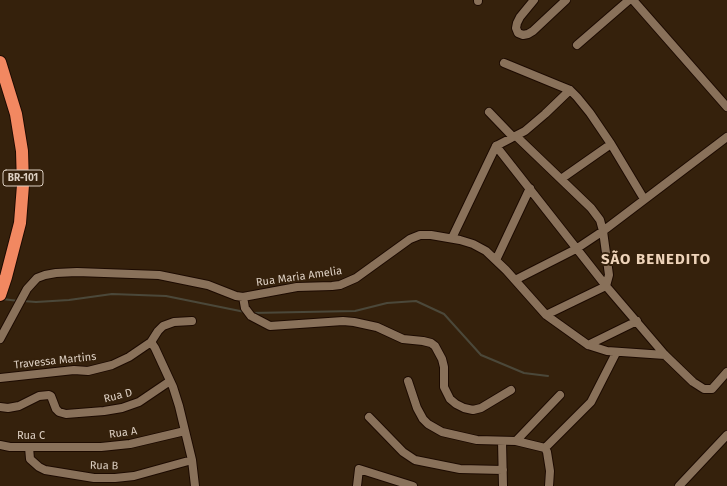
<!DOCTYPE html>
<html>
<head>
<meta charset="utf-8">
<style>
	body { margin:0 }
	canvas { display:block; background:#35210c }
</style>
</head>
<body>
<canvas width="727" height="486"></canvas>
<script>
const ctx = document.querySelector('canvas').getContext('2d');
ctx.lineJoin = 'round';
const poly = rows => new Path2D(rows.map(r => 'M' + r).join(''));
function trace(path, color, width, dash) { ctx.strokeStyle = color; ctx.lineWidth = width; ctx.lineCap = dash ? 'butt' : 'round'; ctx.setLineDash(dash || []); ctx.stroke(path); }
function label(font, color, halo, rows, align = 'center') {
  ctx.font = font + ' "Fira Sans",sans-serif'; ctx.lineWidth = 4; ctx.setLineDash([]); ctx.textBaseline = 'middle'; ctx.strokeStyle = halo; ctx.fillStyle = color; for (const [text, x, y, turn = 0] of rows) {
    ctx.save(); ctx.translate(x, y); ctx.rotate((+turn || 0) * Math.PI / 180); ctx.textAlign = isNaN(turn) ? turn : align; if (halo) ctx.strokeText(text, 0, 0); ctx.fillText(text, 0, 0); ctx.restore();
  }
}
const stream = poly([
	[2,299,19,301],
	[23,301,36,302,69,300,112,294,166,296,245,312],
	[251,313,355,311,387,303,416,301,444,314,481,355,524,373,548,376]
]);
const minor = poly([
	[534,0,520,17,517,23,516,28,518,33,523,35,528,34,533,31,566,0],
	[633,0,727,107],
	[478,1,478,0],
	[577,45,629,0],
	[504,63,560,86,570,90,577,97,590,113,611,144,644,199],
	[489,112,513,137],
	[516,136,591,208,600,220,603,231,609,275,606,286,546,315],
	[496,146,606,286,665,355,693,382,704,389,712,389,727,372],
	[496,146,525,131,545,114,570,90],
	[561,179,611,144],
	[452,238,496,146],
	[496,260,530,188],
	[515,280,576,249,603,231,727,137],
	[243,297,245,308,251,316,270,326,343,321,354,322,377,327,403,339,423,341,431,343,435,346,442,359,444,367,444,387,450,399,456,404,464,408,473,410,481,408,511,390],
	[0,339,27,289,37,278,45,275,56,273,77,272,159,275,208,285,236,296,243,297,297,287,332,286,340,285,356,278,410,239,420,235,431,235,460,240,473,244,486,251,506,270,546,315,588,345,607,351,665,355],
	[151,342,155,348,173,387,179,406,192,460,195,486],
	[588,345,637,321],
	[0,378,74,370,88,371,112,365,129,357,151,342,158,331,163,326,174,322,192,321],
	[408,381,417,408,423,419,428,424,442,432,477,440,516,441,560,395],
	[0,407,8,408,19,406,39,396,49,395,51,396,56,409,59,412,66,414,104,411,122,408,139,402,170,381],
	[369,417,403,452,415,460,460,469,503,470],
	[502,441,503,486],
	[516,441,545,448,591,402,616,353],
	[0,445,10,447,101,447,130,444,185,431],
	[29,447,30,459,39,467,45,470,94,478,115,478,134,476,192,460],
	[545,448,547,452,550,471,549,486],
	[357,486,359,469,413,486],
	[679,486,727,435]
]);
const highway = poly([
	[0,62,16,114,22,151,23,185,20,223,6,277,0,295]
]);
const shields = [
	[23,178,40]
];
const shieldNames = [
	["BR-101",23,178]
];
const streetNames = [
	["Rua Maria Amelia",299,277,-8],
	["Travessa Martins",55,361,-6],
	["Rua D",118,396,-14],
	["Rua A",123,433,-8],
	["Rua C",31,436],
	["Rua B",104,466,1]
];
const districtNames = [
	["SÃO BENEDITO",656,260]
];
trace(stream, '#4b483a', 2);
trace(minor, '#1c0a00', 10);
trace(highway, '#1c0a00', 14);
trace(minor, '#89715a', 8);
trace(highway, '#f28861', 12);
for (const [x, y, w] of shields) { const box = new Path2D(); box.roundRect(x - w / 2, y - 8, w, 16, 3); ctx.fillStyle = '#35210c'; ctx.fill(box); trace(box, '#ddd0c3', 1); }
label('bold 10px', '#ddd0c3', null, shieldNames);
label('11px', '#ddd0c3', '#35210c', streetNames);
ctx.letterSpacing = '1px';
label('bold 15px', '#eed3b9', '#35210c', districtNames);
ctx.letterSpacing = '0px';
</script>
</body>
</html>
